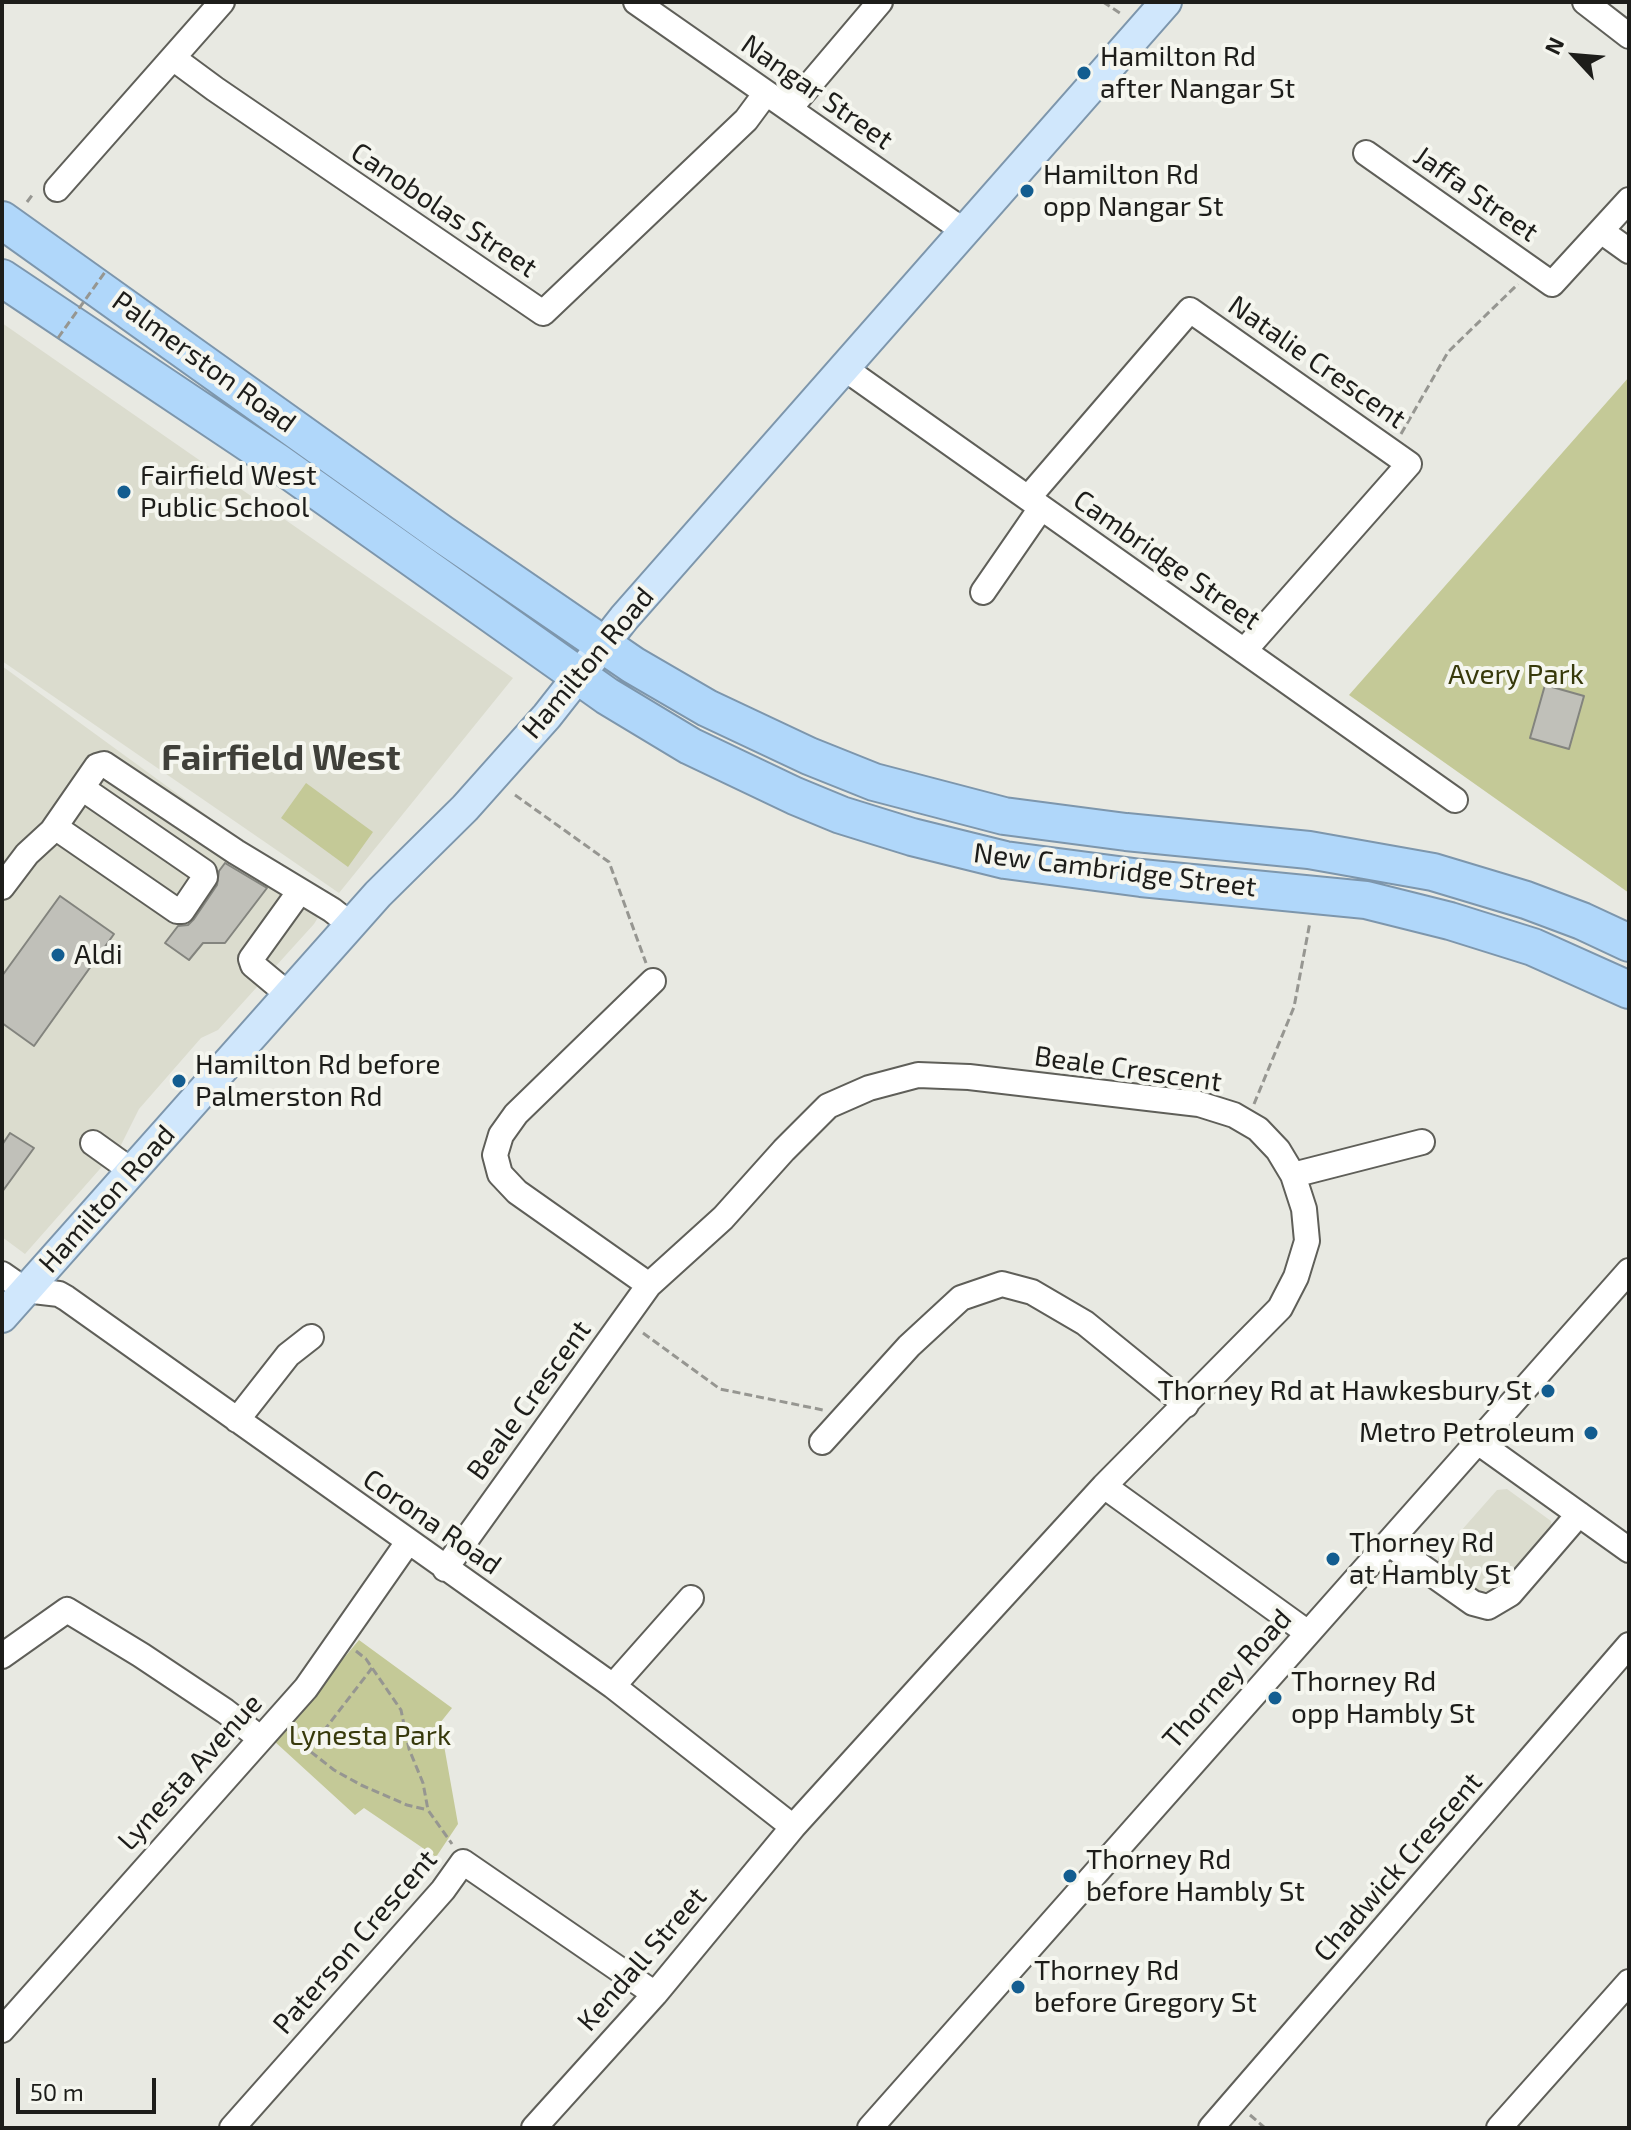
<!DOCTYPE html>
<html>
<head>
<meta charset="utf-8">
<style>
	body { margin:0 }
	#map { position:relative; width:1631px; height:2130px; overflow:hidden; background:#e8e9e2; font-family:"Exo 2",sans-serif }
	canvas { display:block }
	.frame { position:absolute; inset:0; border:4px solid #1d1d1a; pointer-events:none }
	.north { position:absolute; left:1535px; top:16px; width:80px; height:80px; -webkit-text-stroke:6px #f5f6ef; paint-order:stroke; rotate:296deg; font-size:22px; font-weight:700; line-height:32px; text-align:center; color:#1d1d1a }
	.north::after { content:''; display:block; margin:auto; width:28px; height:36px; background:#1d1d1a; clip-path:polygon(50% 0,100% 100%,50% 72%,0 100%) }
	.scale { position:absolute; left:16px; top:2078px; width:140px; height:36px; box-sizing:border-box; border:4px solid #1d1d1a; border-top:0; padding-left:10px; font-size:24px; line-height:28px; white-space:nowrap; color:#1d1d1a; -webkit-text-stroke:6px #f5f6ef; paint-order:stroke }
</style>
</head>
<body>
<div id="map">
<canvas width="1631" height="2130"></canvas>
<div class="frame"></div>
<div class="north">N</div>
<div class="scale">50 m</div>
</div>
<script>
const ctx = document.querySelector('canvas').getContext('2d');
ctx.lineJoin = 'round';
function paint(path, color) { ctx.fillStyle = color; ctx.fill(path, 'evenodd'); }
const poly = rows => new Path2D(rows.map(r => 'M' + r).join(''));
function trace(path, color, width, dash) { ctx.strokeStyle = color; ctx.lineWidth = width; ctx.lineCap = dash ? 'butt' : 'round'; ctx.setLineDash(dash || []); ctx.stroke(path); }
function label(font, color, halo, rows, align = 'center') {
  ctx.font = font + ' "Exo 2",sans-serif'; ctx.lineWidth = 8; ctx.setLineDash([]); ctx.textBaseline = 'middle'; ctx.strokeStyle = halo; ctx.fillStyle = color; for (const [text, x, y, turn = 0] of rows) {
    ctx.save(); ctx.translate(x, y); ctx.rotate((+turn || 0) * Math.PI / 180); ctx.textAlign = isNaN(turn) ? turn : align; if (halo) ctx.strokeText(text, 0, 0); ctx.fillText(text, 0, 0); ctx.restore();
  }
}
const built = poly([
	[2,323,513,678,339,893,2,661],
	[2,666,327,903,314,924,218,1030,201,1038,139,1109,121,1145,25,1254,2,1237],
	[1507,1489,1551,1521,1552,1530,1500,1589,1475,1593,1438,1567,1438,1557,1497,1490]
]);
const green = poly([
	[1629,377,1629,893,1349,695],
	[306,783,373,832,348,867,281,818],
	[359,1640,452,1708,440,1723,458,1824,436,1857,364,1808,355,1815,274,1741]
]);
const building = poly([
	[1545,685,1584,696,1569,749,1530,738,1545,685],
	[225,863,267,888,225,943,203,943,189,960,165,943,178,926,188,925,194,919,217,885,219,871,225,863],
	[60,896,114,934,34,1046,2,1023,2,976,60,896],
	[10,1133,34,1148,2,1192,2,1145,10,1133]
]);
const path = poly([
	[1103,2,1123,15],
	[27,202,33,194],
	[1401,434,1448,352,1518,284],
	[515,795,609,862,646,963],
	[1254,1104,1294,1007,1310,922],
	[643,1333,720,1389,823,1410],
	[356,1651,366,1659,401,1710,409,1749,423,1783,428,1810,452,1844],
	[292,1737,334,1770,361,1785,407,1805,428,1810],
	[309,1750,372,1668],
	[1250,2115,1265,2128]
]);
const minor = poly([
	[636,2,964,231],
	[1585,2,1629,36],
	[173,58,215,89,543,313,746,120,766,93],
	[790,108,880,2],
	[1366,153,1552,284,1629,200],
	[57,189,222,2],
	[1601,231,1629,251],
	[844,368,1455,800],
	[1028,498,1190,310,1409,464,1244,651],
	[983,592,1041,508],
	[55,827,177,911,182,911,205,877,204,872,82,788],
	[2,887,27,854,52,831,97,766,104,764,236,852,332,910,351,925],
	[289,995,253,965,251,959,300,891],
	[93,1143,132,1171],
	[1293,1175,1422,1142],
	[2,1274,25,1290,59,1294,66,1298,613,1686,793,1827],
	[649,1285,517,1192,500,1174,495,1155,501,1135,516,1114,653,981],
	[237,1420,288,1355,311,1337],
	[822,1442,909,1346,961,1298,1002,1284,1032,1292,1085,1323,1186,1405],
	[1478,1442,1629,1550],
	[1104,1486,1308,1633],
	[1388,1543,1473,1603,1488,1607,1510,1594,1579,1514],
	[445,1569,649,1285,723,1218,784,1150,828,1106,869,1088,918,1075,969,1077,1199,1104,1234,1115,1258,1129,1278,1150,1293,1175,1304,1209,1307,1241,1296,1277,1280,1308,1104,1486,941,1664,793,1827,655,1994,534,2128],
	[2,1656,67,1610,141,1655,225,1711,260,1738],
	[613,1686,691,1598],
	[2,2030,306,1688,408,1542],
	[232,2128,443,1890,463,1862,655,1994],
	[870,2128,1629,1271],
	[1211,2128,1629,1645],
	[1499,2128,1629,1982]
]);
const major = poly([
	[2,1317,378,894,465,808,547,716,624,618,1166,2]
]);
const highway = poly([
	[2,220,442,534,633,665,707,708,809,756,874,782,1004,816,1126,832,1309,850,1433,872,1526,900,1582,921,1629,943],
	[2,278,277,462,607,696,690,746,795,796,841,815,912,837,1005,860,1141,878,1366,900,1450,921,1533,947,1629,990]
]);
const pathBridge = poly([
	[58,338,105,272]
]);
const markers = [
	[1084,73,8,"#135d90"],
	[1027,191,8,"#135d90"],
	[124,492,8,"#135d90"],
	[58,955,8,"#135d90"],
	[179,1081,8,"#135d90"],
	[1548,1391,8,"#135d90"],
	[1591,1433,8,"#135d90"],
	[1333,1559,8,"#135d90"],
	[1275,1698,8,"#135d90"],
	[1070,1876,8,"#135d90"],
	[1018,1987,8,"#135d90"]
];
const poiNames = [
	["Hamilton Rd",1100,57],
	["after Nangar St",1100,89],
	["Hamilton Rd",1043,175],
	["opp Nangar St",1043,207],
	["Fairfield West",140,476],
	["Public School",140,508],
	["Aldi",74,955],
	["Hamilton Rd before",195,1065],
	["Palmerston Rd",195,1097],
	["Thorney Rd at Hawkesbury St",1532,1391,"right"],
	["Metro Petroleum",1575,1433,"right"],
	["Thorney Rd",1349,1543],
	["at Hambly St",1349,1575],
	["Thorney Rd",1291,1682],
	["opp Hambly St",1291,1714],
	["Thorney Rd",1086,1860],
	["before Hambly St",1086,1892],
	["Thorney Rd",1034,1971],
	["before Gregory St",1034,2003]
];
const streetNames = [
	["Nangar Street",817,92,35],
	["Jaffa Street",1476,194,35],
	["Canobolas Street",444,210,34],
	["Palmerston Road",204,362,36],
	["Natalie Crescent",1317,362,35],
	["Cambridge Street",1167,560,35],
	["Hamilton Road",588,663,-50],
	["New Cambridge Street",1115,870,7],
	["Beale Crescent",1128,1069,8],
	["Hamilton Road",107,1199,-48],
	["Beale Crescent",529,1400,-54],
	["Corona Road",432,1522,35],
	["Thorney Road",1227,1679,-48],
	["Lynesta Avenue",190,1772,-48],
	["Chadwick Crescent",1398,1867,-49],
	["Paterson Crescent",355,1942,-49],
	["Kendall Street",642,1959,-49]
];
const parkNames = [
	["Avery Park",1516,675],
	["Lynesta Park",370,1736]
];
const districtNames = [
	["Fairfield West",281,758]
];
paint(built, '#dbdcce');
paint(green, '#c4c997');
paint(building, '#c0c0b9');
trace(building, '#83847e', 2);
trace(minor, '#5f5f59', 28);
trace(major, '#7d96ac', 34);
trace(highway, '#7d96ac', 40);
trace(path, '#969691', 3, [8, 4]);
trace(minor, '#fff', 24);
trace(major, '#d0e7fc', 30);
trace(highway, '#b0d7fa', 36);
trace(pathBridge, '#969691', 3, [8, 4]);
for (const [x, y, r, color] of markers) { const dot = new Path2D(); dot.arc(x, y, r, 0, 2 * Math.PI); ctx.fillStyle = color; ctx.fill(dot); trace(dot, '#f5f6ef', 3); }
label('28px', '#1d1d1a', '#f5f6ef', poiNames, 'left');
label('28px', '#1d1d1a', '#f5f6ef', streetNames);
label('28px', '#37390b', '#f5f6ef', parkNames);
label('bold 36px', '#40403a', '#f5f6ef', districtNames);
</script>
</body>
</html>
